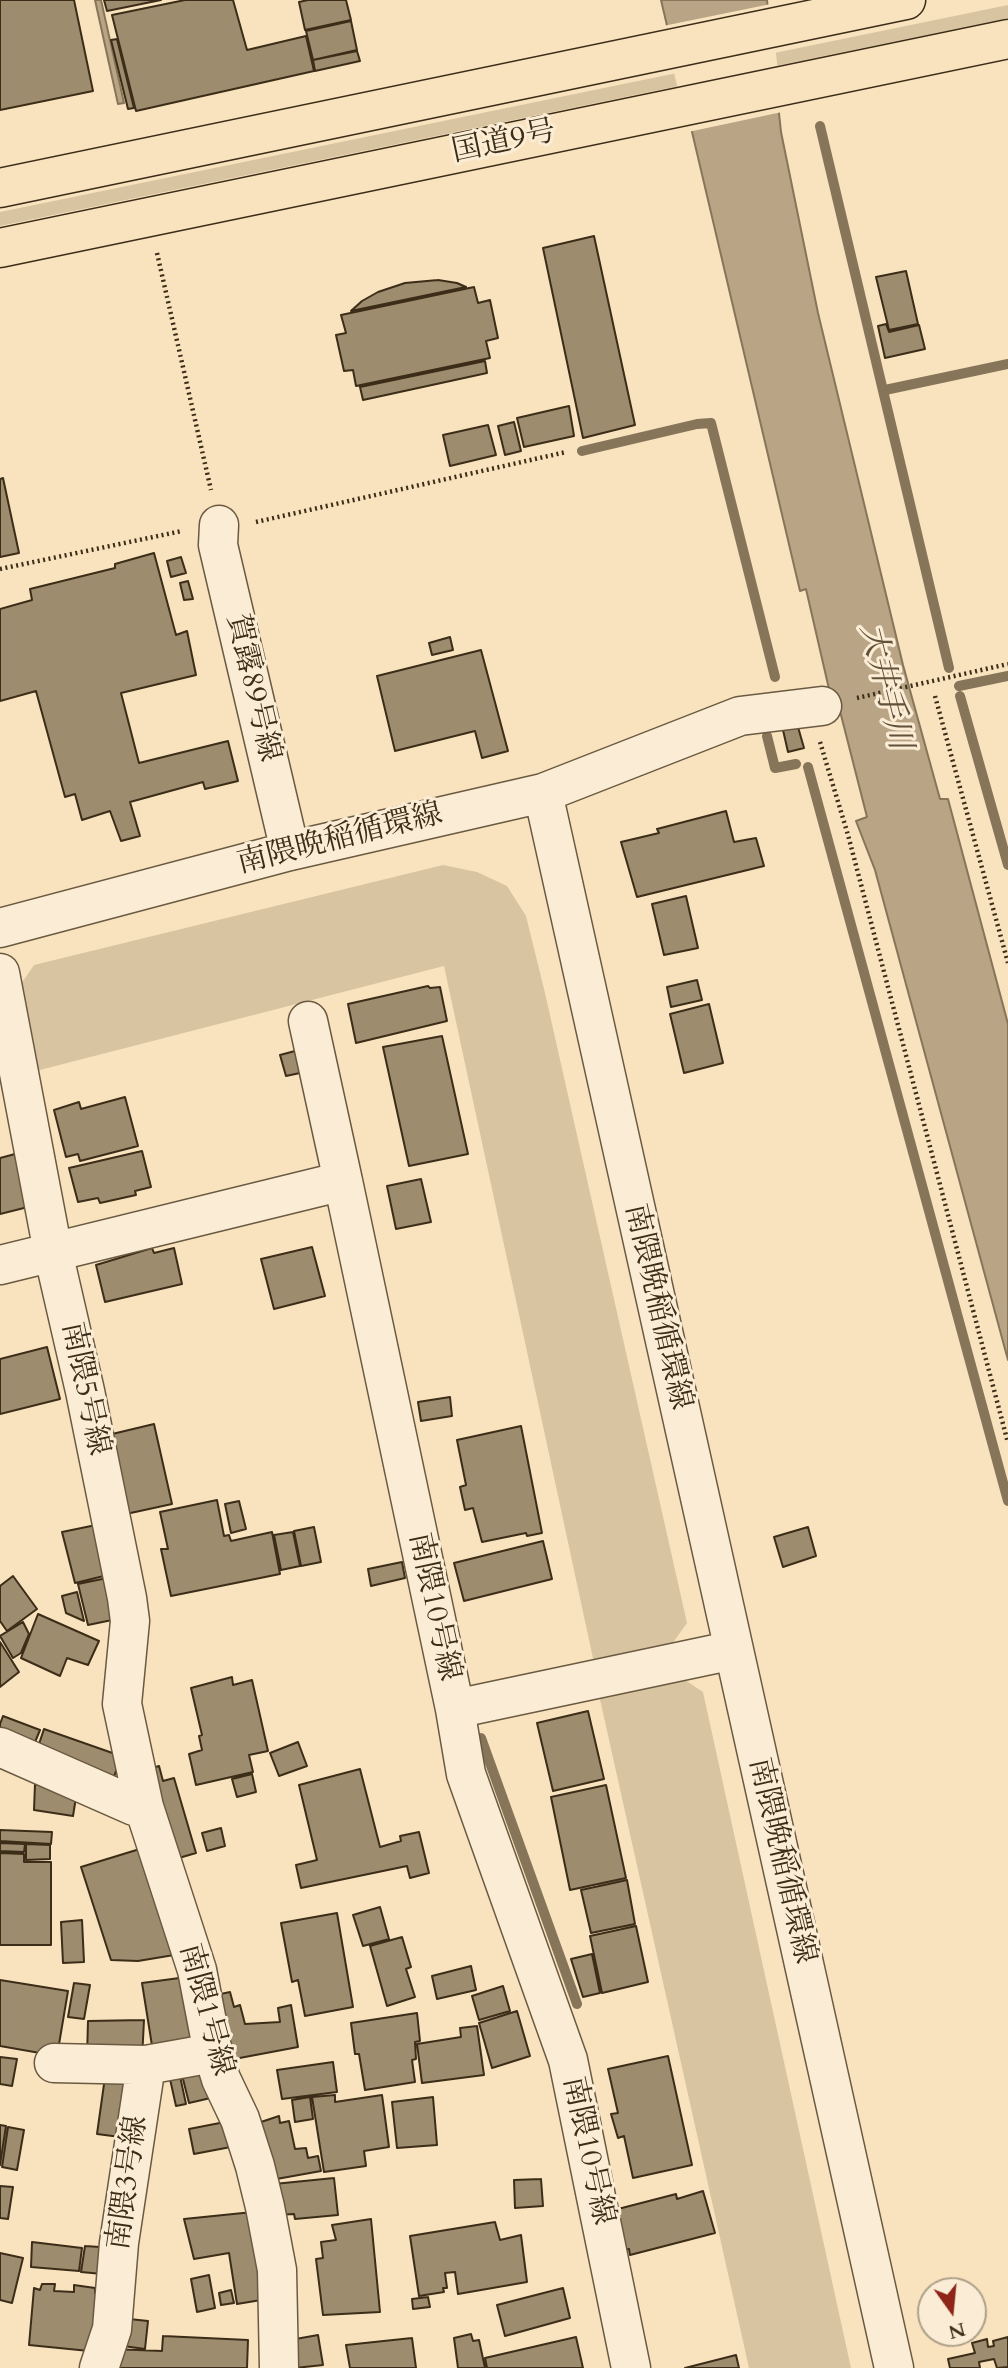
<!DOCTYPE html>
<html>
<head>
<meta charset="utf-8">
<style>
	body { margin:0 }
	#map { position:relative; width:1008px; height:2368px; overflow:hidden; background:#f9e3be; font-family:Cardo,serif }
	canvas { display:block }
	.north { position:absolute; left:917px; top:2277px; width:70px; height:70px; box-sizing:border-box; background:#fbedd5; border:2px solid #afa089; border-radius:50%; rotate:165deg; font-size:19px; font-weight:700; line-height:28px; text-align:center; color:#3c2d18 }
	.north::after { content:''; display:block; margin:auto; width:24px; height:32px; background:#8f2418; clip-path:polygon(50% 0,100% 100%,50% 72%,0 100%) }
</style>
</head>
<body>
<div id="map">
<canvas width="1008" height="2368"></canvas>
<div class="north">N</div>
</div>
<script>
const ctx = document.querySelector('canvas').getContext('2d');
ctx.lineJoin = 'round';
function paint(path, color) { ctx.fillStyle = color; ctx.fill(path, 'evenodd'); }
const poly = rows => new Path2D(rows.map(r => 'M' + r).join(''));
function trace(path, color, width, dash) { ctx.strokeStyle = color; ctx.lineWidth = width; ctx.lineCap = dash ? 'butt' : 'round'; ctx.setLineDash(dash || []); ctx.stroke(path); }
function label(font, color, halo, rows, align = 'center') {
  ctx.font = font + ' Cardo,"Noto Serif JP",serif'; ctx.lineWidth = 6; ctx.setLineDash([]); ctx.textBaseline = 'middle'; ctx.strokeStyle = halo; ctx.fillStyle = color; for (const [text, x, y, turn = 0] of rows) {
    ctx.save(); ctx.translate(x, y); ctx.rotate((+turn || 0) * Math.PI / 180); ctx.textAlign = isNaN(turn) ? turn : align; if (halo) ctx.strokeText(text, 0, 0); ctx.fillText(text, 0, 0); ctx.restore();
  }
}
const green = poly([
	[1008,5,1008,18,0,226,0,212],
	[443,865,477,872,507,886,526,916,545,993,687,1623,672,1644,594,1663,444,966,36,1071,19,987,34,965],
	[679,1676,703,1692,851,2368,749,2368,599,1695]
]);
const water = poly([
	[95,0,101,0,124,103,118,104,95,0],
	[661,0,767,0,781,132,818,313,903,665,940,799,948,799,1008,1024,1008,1360,875,870,856,821,867,817,841,715,829,689,806,589,800,591,661,0]
]);
const pier = poly([
	[771,4,782,112,688,132,663,26]
]);
const stream = poly([
	[820,126,949,668],
	[885,390,1008,364],
	[582,451,697,424,711,423,775,677],
	[959,686,1008,676],
	[960,696,1008,865],
	[767,736,775,768,796,764],
	[808,767,1008,1501],
	[481,1738,577,2004]
]);
const building = poly([
	[0,0,74,0,93,91,0,110,0,0],
	[104,0,161,0,107,11,104,0],
	[185,0,233,0,247,50,306,36,314,71,136,111,112,15,185,0],
	[308,0,346,0,351,20,305,30,299,2,308,0],
	[351,21,357,50,313,60,306,31,351,21],
	[117,39,134,108,128,109,111,40,117,39],
	[357,51,360,61,315,71,313,60,357,51],
	[594,236,635,425,583,438,543,248,594,236],
	[906,271,918,324,889,330,876,277,906,271],
	[438,280,457,283,466,287,351,311,362,301,378,292,405,283,438,280],
	[474,287,478,303,490,300,498,338,486,341,490,358,356,386,353,370,344,371,336,335,346,333,341,315,474,287],
	[886,324,889,332,919,325,925,349,885,358,878,326,886,324],
	[485,361,487,373,363,400,360,387,485,361],
	[569,406,574,436,524,447,517,418,569,406],
	[514,422,521,451,505,455,498,426,514,422],
	[488,425,496,455,450,466,443,435,488,425],
	[3,478,19,553,0,557,0,479,3,478],
	[154,553,176,635,187,631,196,675,121,693,139,763,228,741,238,781,205,789,203,782,130,802,140,836,121,841,110,811,82,820,75,794,65,797,36,691,0,701,0,609,32,600,30,589,115,568,115,564,154,553],
	[181,557,186,573,171,577,167,561,181,557],
	[188,581,193,599,184,600,180,583,188,581],
	[450,637,453,650,432,655,429,643,450,637],
	[481,650,508,751,482,758,475,731,395,751,377,676,481,650],
	[798,727,804,748,788,752,783,730,798,727],
	[726,811,734,842,756,838,764,866,637,897,621,842,659,833,657,829,726,811],
	[686,896,698,948,664,955,652,904,686,896],
	[697,980,702,1000,671,1007,667,987,697,980],
	[428,986,430,988,440,987,447,1021,356,1043,348,1004,428,986],
	[709,1004,723,1063,684,1073,670,1014,709,1004],
	[442,1036,468,1154,409,1166,383,1047,442,1036],
	[295,1051,300,1073,286,1076,280,1055,295,1051],
	[125,1097,138,1146,80,1161,78,1154,66,1157,54,1110,79,1102,81,1109,125,1097],
	[142,1151,151,1187,135,1191,136,1195,100,1203,98,1198,78,1202,69,1168,142,1151],
	[15,1154,28,1207,0,1214,0,1158,15,1154],
	[421,1179,431,1222,396,1229,387,1186,421,1179],
	[312,1247,325,1296,274,1309,261,1259,312,1247],
	[152,1248,154,1253,174,1248,182,1284,105,1302,96,1265,152,1248],
	[47,1347,60,1399,0,1414,0,1359,47,1347],
	[450,1397,452,1416,421,1421,418,1402,450,1397],
	[154,1424,172,1504,126,1514,108,1435,154,1424],
	[521,1426,542,1533,527,1536,526,1533,482,1542,473,1508,465,1510,460,1487,466,1485,457,1440,521,1426],
	[217,1500,224,1536,229,1535,231,1541,272,1532,280,1574,171,1596,161,1549,168,1549,160,1512,217,1500],
	[239,1501,246,1529,231,1533,225,1504,239,1501],
	[96,1525,108,1575,75,1583,62,1532,96,1525],
	[314,1527,321,1562,301,1566,294,1531,314,1527],
	[808,1527,816,1556,783,1567,774,1537,808,1527],
	[293,1532,300,1566,281,1570,274,1535,293,1532],
	[543,1541,552,1579,464,1601,454,1563,543,1541],
	[402,1562,405,1578,371,1586,368,1569,402,1562],
	[13,1576,37,1609,7,1631,0,1621,0,1586,13,1576],
	[107,1578,117,1619,88,1625,78,1584,107,1578],
	[77,1592,84,1621,66,1613,62,1596,77,1592],
	[38,1614,99,1641,88,1665,67,1658,60,1676,21,1658,38,1614],
	[23,1622,29,1634,21,1653,13,1658,0,1636,23,1622],
	[0,1642,19,1672,0,1687,0,1642],
	[232,1677,233,1685,252,1680,268,1751,249,1755,253,1772,196,1785,189,1754,202,1750,199,1736,202,1735,191,1688,232,1677],
	[588,1711,604,1779,553,1791,537,1723,588,1711],
	[3,1716,40,1730,33,1747,0,1735,0,1724,3,1716],
	[44,1729,121,1756,114,1777,37,1750,44,1729],
	[298,1742,307,1766,279,1776,270,1753,298,1742],
	[159,1766,163,1781,174,1778,196,1853,172,1860,146,1770,159,1766],
	[360,1769,380,1847,401,1841,400,1836,419,1832,429,1873,410,1878,407,1866,301,1888,296,1865,317,1860,299,1785,360,1769],
	[252,1774,256,1792,237,1797,232,1779,252,1774],
	[35,1784,77,1791,73,1816,34,1810,35,1784],
	[606,1785,626,1878,570,1890,551,1797,606,1785],
	[221,1828,225,1846,207,1851,202,1833,221,1828],
	[0,1830,52,1832,51,1844,0,1841,0,1830],
	[0,1843,25,1844,24,1852,0,1851,0,1843],
	[26,1844,50,1845,50,1859,26,1860,26,1844],
	[143,1848,174,1955,138,1961,111,1960,81,1867,143,1848],
	[0,1853,24,1854,24,1862,51,1862,51,1945,0,1945,0,1853],
	[627,1880,635,1924,591,1933,581,1890,627,1880],
	[380,1907,389,1939,363,1946,353,1915,380,1907],
	[337,1913,353,2007,305,2016,298,1980,292,1982,281,1923,337,1913],
	[82,1920,84,1962,63,1963,61,1922,82,1920],
	[636,1926,648,1982,602,1993,590,1936,636,1926],
	[402,1937,411,1967,406,1969,415,1997,387,2006,370,1946,402,1937],
	[592,1954,600,1993,583,1997,571,1959,592,1954],
	[471,1966,476,1990,437,1999,432,1976,471,1966],
	[187,1977,199,2049,154,2058,142,1983,187,1977],
	[0,1980,68,1991,57,2056,0,2046,0,1980],
	[74,1983,90,1985,84,2019,68,2017,74,1983],
	[503,1986,510,2011,479,2020,472,1996,503,1986],
	[230,1992,234,2007,240,2005,245,2024,280,2022,278,2008,291,2005,298,2047,229,2060,216,1995,230,1992],
	[517,2011,530,2056,492,2068,479,2023,517,2011],
	[417,2013,420,2041,415,2042,416,2059,412,2060,415,2082,365,2090,359,2054,355,2054,351,2023,417,2013],
	[144,2020,142,2059,87,2057,88,2021,144,2020],
	[477,2026,484,2075,422,2083,417,2044,461,2037,460,2028,477,2026],
	[668,2056,692,2165,633,2178,624,2136,618,2138,611,2114,618,2113,608,2069,668,2056],
	[0,2057,17,2059,12,2086,0,2084,0,2057],
	[206,2061,215,2097,189,2103,180,2067,206,2061],
	[333,2062,337,2092,282,2099,277,2070,333,2062],
	[178,2067,186,2104,176,2106,168,2070,178,2067],
	[106,2070,137,2074,128,2138,97,2134,106,2070],
	[335,2095,335,2102,382,2095,389,2147,364,2151,366,2166,324,2172,312,2097,335,2095],
	[310,2097,313,2119,295,2122,292,2100,310,2097],
	[433,2097,437,2145,397,2148,392,2102,433,2097],
	[279,2116,280,2123,289,2121,295,2149,306,2148,308,2158,318,2156,321,2171,271,2180,255,2124,279,2116],
	[230,2121,236,2146,194,2154,189,2129,230,2121],
	[0,2125,6,2126,0,2165,0,2125],
	[8,2127,24,2130,17,2170,2,2167,8,2127],
	[334,2178,338,2215,295,2219,294,2214,277,2215,274,2184,334,2178],
	[541,2179,543,2206,515,2208,514,2180,541,2179],
	[0,2186,13,2187,8,2219,0,2218,0,2186],
	[703,2191,715,2233,630,2255,629,2249,624,2250,618,2209,676,2194,677,2199,703,2191],
	[253,2212,267,2299,237,2304,229,2253,194,2259,184,2219,253,2212],
	[371,2219,380,2312,323,2315,316,2259,323,2258,321,2242,336,2240,332,2225,371,2219],
	[495,2222,500,2240,521,2235,527,2282,458,2294,455,2272,445,2273,447,2288,443,2288,444,2292,419,2296,410,2236,495,2222],
	[32,2242,82,2248,79,2271,31,2267,32,2242],
	[85,2246,115,2248,113,2275,81,2272,85,2246],
	[0,2253,23,2258,12,2303,0,2300,0,2253],
	[209,2275,215,2308,197,2312,191,2279,209,2275],
	[42,2284,55,2284,54,2291,74,2292,74,2285,95,2288,95,2293,112,2294,99,2352,29,2345,34,2288,40,2290,42,2284],
	[563,2288,570,2318,505,2336,497,2305,563,2288],
	[231,2290,234,2303,221,2305,219,2293,231,2290],
	[428,2297,430,2307,413,2309,412,2299,428,2297],
	[120,2318,148,2321,145,2349,116,2345,120,2318],
	[471,2334,473,2341,479,2340,485,2368,458,2368,454,2338,471,2334],
	[318,2335,323,2365,295,2368,290,2340,318,2335],
	[163,2336,248,2340,247,2368,111,2368,112,2349,162,2351,163,2336],
	[576,2337,583,2368,487,2368,485,2358,576,2337],
	[1008,2337,1008,2367,997,2368,994,2359,979,2362,980,2368,950,2368,948,2359,975,2353,972,2343,987,2339,988,2347,994,2346,993,2341,1008,2337],
	[412,2338,416,2368,350,2368,346,2345,412,2338],
	[736,2355,739,2368,685,2368,736,2355]
]);
const path = poly([
	[157,253,211,490],
	[256,522,566,452],
	[0,569,182,531],
	[935,696,1008,963],
	[857,698,1008,664],
	[820,742,848,835,1008,1443]
]);
const minor = poly([
	[219,525,218,545,290,851],
	[543,793,740,716,822,706],
	[0,928,290,851,543,793,894,2368],
	[0,973,53,1252,85,1391,127,1598,130,1621,122,1704,144,1807],
	[308,1021,343,1181],
	[0,1265,343,1181,455,1709,466,1774,568,2060,631,2368],
	[455,1709,734,1650],
	[0,1747,134,1806,144,1807,197,1970,213,2053,221,2079,240,2119,255,2166,265,2207,277,2270,279,2368],
	[54,2063,146,2065],
	[99,2368,112,2329,119,2243,146,2065,213,2053]
]);
const highway = poly([
	[0,188,906,0],
	[0,248,1008,39]
]);
const streetNames = [
	["国道9号",504,143,-12],
	["賀露89号線",252,688,77],
	["南隈晩稲循環線",340,840,-14],
	["南隈晩稲循環線",657,1307,77],
	["南隈5号線",84,1389,78],
	["南隈10号線",433,1607,78],
	["南隈晩稲循環線",781,1861,77],
	["南隈1号線",205,2010,75],
	["南隈10号線",587,2151,78],
	["南隈3号線",129,2183,-82]
];
const waterNames = [
	["大井手川",884,687,76]
];
paint(green, '#d9c4a2');
paint(water, '#b9a586');
trace(water, '#87755a', 2);
paint(pier, '#f9e3be');
trace(stream, '#87755a', 10);
paint(building, '#9e8c6e');
trace(building, '#3c2d18', 2);
trace(minor, '#6b5a42', 41);
trace(highway, '#3c2d18', 41);
trace(path, '#3c2d18', 4.5, [2, 3.5]);
trace(minor, '#fbedd5', 38);
trace(highway, '#f9e3be', 38);
label('30px', '#3c2d18', '#fbedd5', streetNames);
label('italic 32px', '#625139', '#fbedd5', waterNames);
</script>
</body>
</html>
